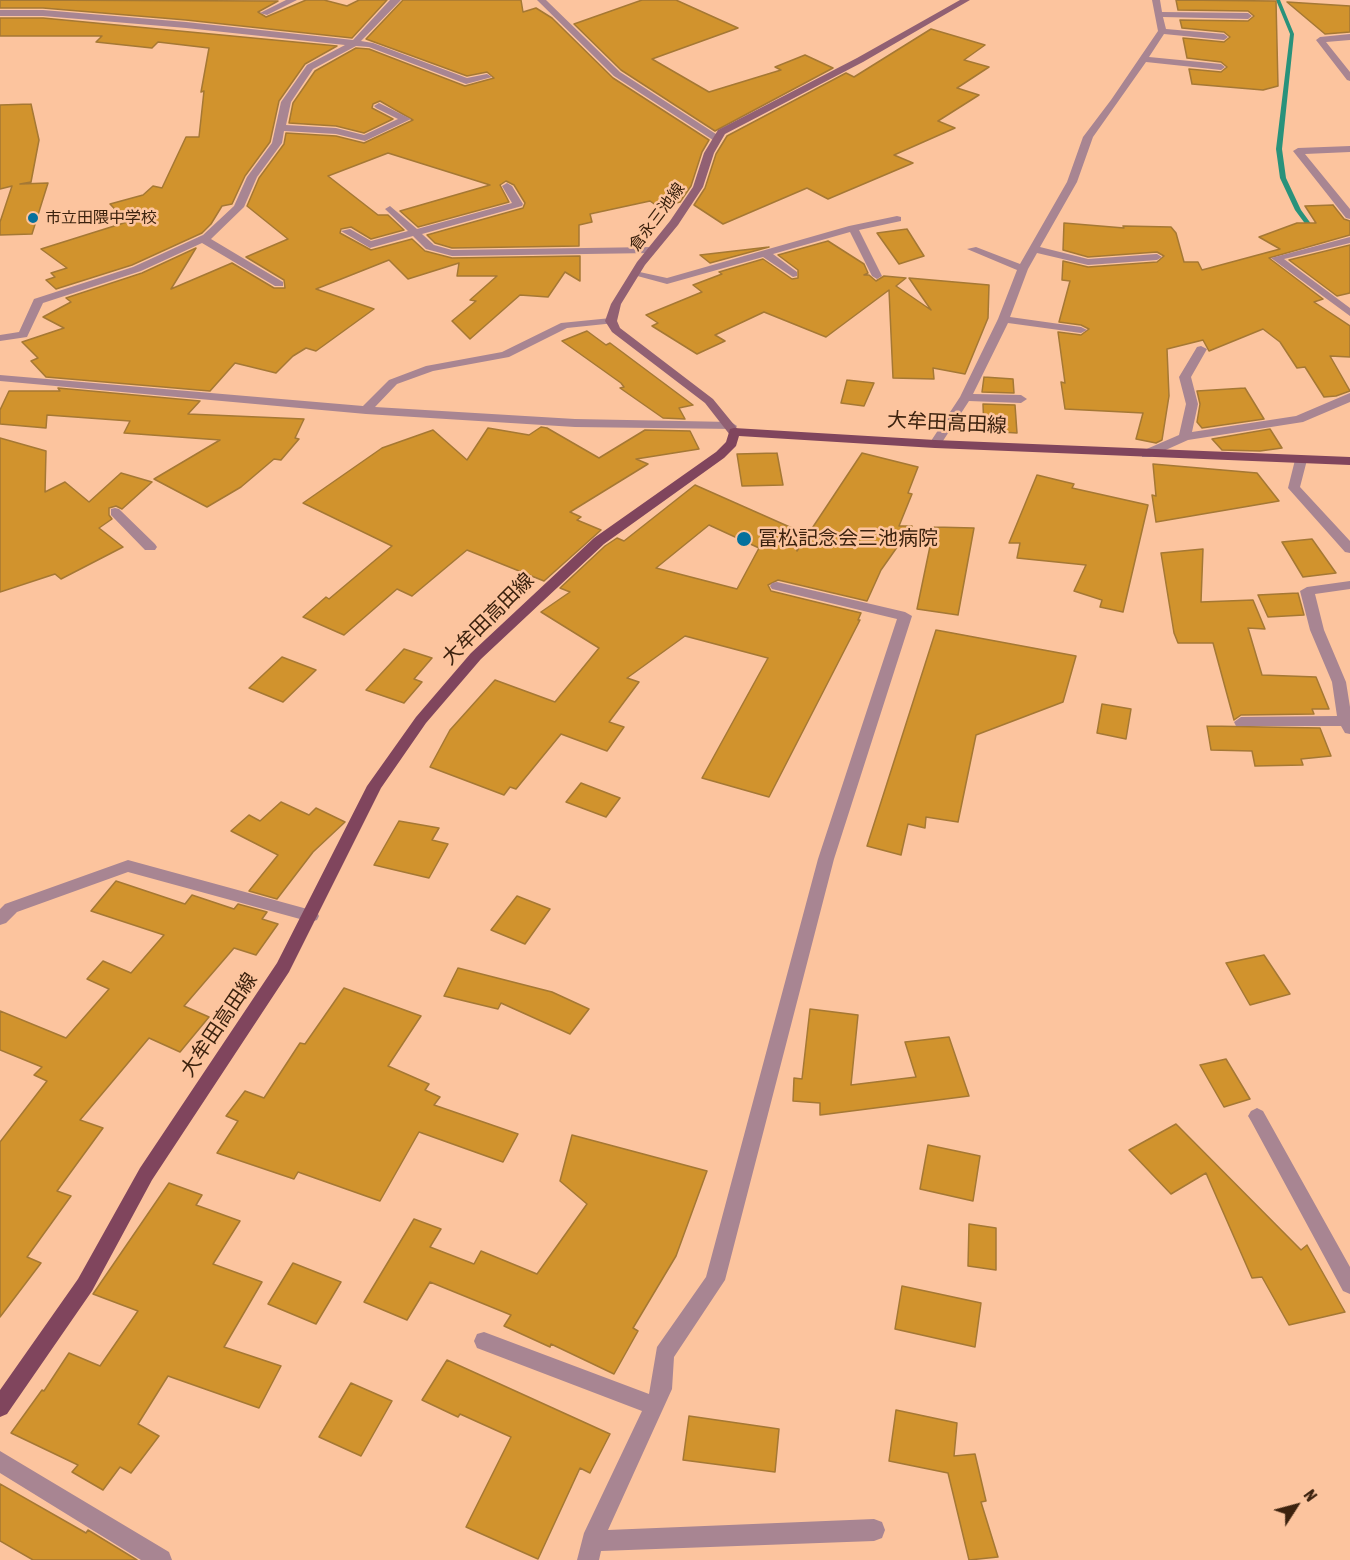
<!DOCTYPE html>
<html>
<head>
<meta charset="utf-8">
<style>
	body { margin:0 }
	#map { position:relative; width:1350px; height:1560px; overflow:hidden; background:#fcc49e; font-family:"Asap Condensed",sans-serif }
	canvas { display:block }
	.north { position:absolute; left:1266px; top:1476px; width:60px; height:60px; -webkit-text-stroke:4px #fcc49e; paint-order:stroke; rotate:54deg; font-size:16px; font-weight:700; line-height:24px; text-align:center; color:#3c220e }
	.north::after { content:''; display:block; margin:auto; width:21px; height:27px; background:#3c220e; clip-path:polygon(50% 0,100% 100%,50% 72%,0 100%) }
</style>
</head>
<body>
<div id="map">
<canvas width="1350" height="1560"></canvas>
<div class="north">N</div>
</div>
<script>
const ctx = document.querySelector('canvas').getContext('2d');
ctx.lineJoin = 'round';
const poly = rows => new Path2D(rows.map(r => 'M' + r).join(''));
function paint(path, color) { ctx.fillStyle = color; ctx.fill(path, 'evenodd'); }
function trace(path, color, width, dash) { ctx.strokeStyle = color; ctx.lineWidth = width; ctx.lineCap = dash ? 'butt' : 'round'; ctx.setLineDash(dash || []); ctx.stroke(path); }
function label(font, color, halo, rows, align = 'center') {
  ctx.font = font + ' "Asap Condensed","Noto Sans JP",sans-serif'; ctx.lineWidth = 5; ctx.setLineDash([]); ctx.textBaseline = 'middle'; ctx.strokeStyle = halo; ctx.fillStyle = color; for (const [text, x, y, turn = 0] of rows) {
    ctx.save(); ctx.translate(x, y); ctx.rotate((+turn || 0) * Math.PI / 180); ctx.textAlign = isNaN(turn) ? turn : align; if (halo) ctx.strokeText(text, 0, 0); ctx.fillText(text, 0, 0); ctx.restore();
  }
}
const stream = poly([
	[1276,0,1280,0,1294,34,1282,149,1286,178,1301,210,1317,232,1314,234,1312,233,1295,210,1280,178,1276,149,1290,34,1276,0]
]);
const building = poly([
	[0,0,278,1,258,12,266,17,306,0,324,0,347,6,359,0,387,0,352,38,186,20,43,8,0,8,0,0],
	[403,0,521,0,523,12,536,8,552,18,613,78,709,140,702,152,691,186,680,202,660,208,650,201,590,214,592,222,579,225,579,246,452,248,435,243,427,235,523,208,525,203,514,185,506,181,500,185,509,202,418,227,400,211,490,185,388,153,328,176,378,215,388,215,404,230,371,239,351,227,341,229,340,233,371,250,412,239,425,251,452,258,580,256,580,281,565,272,548,297,520,295,470,339,452,321,476,301,470,300,497,276,457,276,459,263,408,279,389,260,316,289,374,309,316,351,306,348,293,356,276,373,235,363,210,391,46,377,31,361,38,358,22,342,64,328,43,317,71,302,66,298,142,273,196,248,171,289,232,263,274,288,285,288,284,280,246,257,288,239,247,206,259,178,284,144,286,133,336,136,364,143,413,120,380,101,373,104,372,108,393,119,364,133,336,126,289,123,293,103,315,71,356,48,369,49,465,86,494,78,487,72,467,76,366,39,403,0],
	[642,0,676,0,738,28,652,59,709,92,781,70,775,67,805,55,833,68,715,131,621,70,574,24,642,0],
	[1176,0,1276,1,1278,86,1263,90,1192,84,1189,69,1221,72,1227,67,1221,62,1187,58,1183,38,1224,42,1230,37,1224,32,1182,28,1180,20,1248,21,1254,16,1248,11,1178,10,1176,0],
	[1287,2,1350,6,1350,32,1325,34,1287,2],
	[0,18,43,18,337,46,305,64,279,101,270,142,245,176,232,204,222,206,211,224,202,233,132,265,56,289,46,280,55,277,51,273,67,268,41,249,127,222,110,204,143,195,153,186,162,188,186,137,199,137,204,91,201,92,209,48,158,42,152,48,96,42,102,36,0,36,0,18],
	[931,29,985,45,964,60,989,67,957,88,979,95,938,121,955,128,894,155,913,163,828,199,807,188,723,224,694,205,705,188,716,154,727,136,846,73,854,77,931,29],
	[31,104,39,140,31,182,20,184,48,183,32,234,0,235,0,222,12,186,0,189,0,105,31,104],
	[1333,205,1344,219,1350,221,1350,235,1269,258,1323,299,1314,302,1350,326,1350,357,1330,356,1350,391,1336,396,1324,397,1305,367,1297,368,1280,342,1263,329,1209,351,1203,340,1167,349,1169,396,1162,440,1156,443,1136,439,1143,413,1065,409,1061,382,1065,383,1058,332,1081,335,1089,329,1081,325,1059,322,1070,281,1062,280,1063,261,1088,267,1157,262,1164,256,1157,252,1088,257,1063,250,1064,223,1124,228,1123,226,1171,227,1176,233,1184,262,1198,262,1202,270,1280,249,1259,237,1297,223,1316,223,1305,206,1333,205],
	[907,229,924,256,899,264,877,233,907,229],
	[828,241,864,264,868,273,864,275,869,275,876,281,884,276,906,278,896,286,931,310,909,278,989,285,988,318,965,374,933,368,934,379,893,378,889,290,826,337,764,312,715,335,725,341,697,354,652,326,658,323,646,315,702,292,693,285,722,274,719,272,763,259,792,279,798,278,798,270,778,255,828,241],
	[1350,245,1350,293,1337,296,1289,260,1350,245],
	[769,247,710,263,700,255,769,247],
	[587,331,606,345,610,343,693,405,679,408,685,419,663,418,620,388,624,387,621,383,562,341,587,331],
	[984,377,1013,379,1014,393,982,392,984,377],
	[847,380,874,383,864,406,841,403,847,380],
	[58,388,200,401,188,414,304,419,295,438,299,439,281,460,274,459,241,487,207,507,154,479,220,440,124,433,130,421,47,415,46,428,0,424,0,410,9,391,60,391,58,388],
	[1245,388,1264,419,1202,428,1197,422,1200,404,1197,391,1245,388],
	[983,404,1015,405,1017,433,984,431,983,404],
	[541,427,547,428,599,458,645,430,690,431,699,449,636,459,648,464,570,512,581,517,577,520,601,530,544,581,467,550,412,596,397,589,344,635,303,617,326,597,329,599,392,546,303,503,382,448,433,430,467,460,488,428,529,435,541,427],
	[1270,429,1282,448,1260,451,1222,450,1212,439,1270,429],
	[0,438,46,451,45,492,65,482,89,502,121,473,152,482,122,509,116,506,109,508,109,515,112,519,99,528,123,547,61,579,55,574,0,592,0,438],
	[777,453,783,485,742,486,737,454,777,453],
	[862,453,918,467,908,493,912,494,899,526,912,526,881,570,867,601,778,580,768,585,771,591,861,613,858,620,860,620,769,797,702,778,768,658,685,636,627,678,639,682,609,722,624,727,607,751,561,734,516,789,510,787,504,795,430,767,450,730,495,680,555,702,599,648,541,612,570,592,560,588,605,546,617,538,624,541,695,485,792,528,797,551,862,453],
	[709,525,759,548,737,589,656,568,709,525],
	[1153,464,1257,473,1279,501,1156,522,1152,495,1156,496,1153,464],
	[1037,475,1074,484,1072,488,1148,505,1123,612,1100,607,1102,600,1074,591,1086,565,1017,558,1020,543,1009,543,1037,475],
	[934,527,974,528,958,615,917,609,934,527],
	[1312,539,1336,573,1303,577,1282,542,1312,539],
	[1203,549,1201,602,1253,600,1265,629,1248,628,1262,675,1316,677,1329,709,1312,709,1314,714,1241,715,1234,720,1213,643,1178,643,1174,633,1161,553,1203,549],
	[1298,593,1304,615,1268,617,1258,595,1298,593],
	[936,630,1076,656,1063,702,976,735,958,822,926,817,925,828,908,824,901,855,867,846,936,630],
	[404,649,432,658,414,679,422,682,404,703,366,690,404,649],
	[282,657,316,670,283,702,249,688,282,657],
	[1102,704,1131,709,1126,739,1097,733,1102,704],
	[1207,726,1320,728,1331,756,1301,759,1303,765,1255,766,1252,751,1211,750,1207,726],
	[581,783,620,798,606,817,566,802,581,783],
	[281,802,309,815,316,808,345,822,313,852,277,899,249,891,278,855,231,831,249,815,260,821,281,802],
	[399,821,439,828,432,840,448,844,429,878,374,865,399,821],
	[116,881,185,904,192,895,234,909,238,904,267,912,262,919,278,924,256,955,234,948,184,1006,209,1017,180,1052,149,1038,80,1120,103,1128,57,1191,71,1196,27,1257,41,1263,0,1317,0,1142,47,1081,34,1075,42,1067,0,1050,0,1011,66,1038,109,989,87,979,103,961,131,973,164,935,91,911,116,881],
	[517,896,550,909,525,944,491,930,517,896],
	[1264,955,1290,994,1250,1005,1226,963,1264,955],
	[458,968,552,992,589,1009,570,1034,501,1003,498,1009,444,996,458,968],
	[344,988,421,1016,388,1066,429,1084,425,1090,440,1097,434,1105,518,1134,503,1162,419,1132,380,1201,298,1172,294,1179,217,1153,238,1121,226,1116,245,1091,264,1098,300,1043,305,1044,344,988],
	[810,1009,858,1015,851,1085,916,1077,905,1042,949,1037,969,1096,820,1115,820,1103,793,1101,794,1078,802,1079,810,1009],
	[1226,1059,1250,1099,1224,1107,1200,1065,1226,1059],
	[1176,1124,1301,1250,1307,1245,1345,1312,1289,1325,1262,1277,1252,1278,1206,1173,1171,1194,1129,1150,1176,1124],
	[572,1135,707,1171,676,1256,633,1328,638,1331,614,1374,551,1344,550,1347,504,1326,511,1315,430,1282,407,1320,364,1302,414,1219,441,1229,430,1247,474,1264,481,1251,537,1274,587,1204,560,1181,572,1135],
	[928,1145,980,1156,973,1201,920,1189,928,1145],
	[169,1183,202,1195,196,1205,240,1221,213,1264,262,1282,224,1347,281,1366,259,1408,168,1376,138,1424,159,1436,131,1473,120,1467,103,1490,72,1472,78,1465,11,1433,42,1390,44,1391,69,1353,100,1366,138,1311,93,1294,169,1183],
	[969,1224,996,1228,996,1270,968,1266,969,1224],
	[293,1263,341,1282,316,1324,268,1304,293,1263],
	[902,1286,981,1303,975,1347,895,1329,902,1286],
	[447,1360,610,1434,590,1473,580,1468,538,1559,466,1527,511,1437,460,1414,458,1417,422,1400,447,1360],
	[351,1383,392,1401,361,1456,319,1437,351,1383],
	[896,1410,957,1423,954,1456,975,1454,986,1501,981,1502,998,1557,969,1560,948,1473,889,1461,896,1410],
	[689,1416,779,1429,775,1472,683,1460,689,1416],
	[0,1484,86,1533,88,1530,137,1560,33,1560,0,1541,0,1484]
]);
const minor = poly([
	[286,0,297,0,267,15,260,13,286,0],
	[390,0,401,0,361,41,373,43,467,78,487,74,492,77,466,84,369,47,356,46,313,69,291,102,286,125,336,128,364,135,398,119,376,108,374,106,379,103,411,119,365,141,336,134,284,131,282,143,257,177,244,207,211,239,283,282,283,286,275,286,202,243,141,271,43,303,27,337,0,341,0,335,19,332,34,299,133,267,203,235,234,206,247,177,272,143,281,102,307,65,345,45,186,28,43,16,0,16,0,10,43,10,186,22,353,40,390,0],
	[537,0,546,0,620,72,719,136,719,140,713,140,614,76,537,0],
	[1152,0,1160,0,1162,12,1248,13,1252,16,1248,19,1163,17,1166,29,1224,34,1228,37,1224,40,1164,34,1149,57,1221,64,1225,67,1221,70,1146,62,1093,137,1077,182,1040,247,1088,259,1157,254,1162,257,1157,260,1088,265,1037,253,1028,269,1010,317,1081,327,1087,330,1081,333,1008,323,973,394,1021,395,1027,399,1021,403,969,401,939,447,931,447,929,444,960,397,998,319,1017,270,967,249,976,247,1020,264,1067,182,1083,137,1111,100,1158,31,1152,0],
	[1350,34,1350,40,1326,42,1350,72,1350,81,1347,80,1316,40,1320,37,1350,34],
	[1350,146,1350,152,1305,154,1350,209,1350,219,1346,218,1293,151,1298,148,1350,146],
	[507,183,512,186,523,204,522,206,422,234,434,245,452,250,652,247,657,250,652,253,452,256,426,249,413,236,370,248,341,231,350,229,371,241,408,231,385,209,390,206,417,229,512,203,502,186,507,183],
	[897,216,901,217,901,221,859,230,882,276,877,279,872,276,850,232,773,254,797,272,797,276,793,277,763,257,667,284,630,274,635,271,667,278,849,226,897,216],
	[1350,237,1350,243,1284,259,1350,308,1350,316,1271,258,1350,237],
	[611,318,617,321,615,323,567,328,509,357,433,371,397,384,375,407,575,419,731,422,737,426,735,429,575,427,366,414,0,381,0,375,363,406,389,380,426,366,502,352,561,323,611,318],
	[1201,346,1207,349,1191,377,1198,404,1192,432,1296,416,1350,393,1350,402,1303,422,1188,440,1150,457,1142,457,1142,451,1179,435,1186,404,1179,377,1197,347,1201,346],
	[1301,456,1307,460,1300,487,1350,541,1350,553,1345,552,1288,488,1295,460,1301,456],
	[115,508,119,509,155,544,157,547,155,550,145,550,111,515,111,509,115,508],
	[1350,581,1350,589,1315,594,1324,630,1346,682,1350,707,1350,734,1345,733,1341,726,1236,726,1234,722,1241,717,1337,716,1332,682,1310,630,1300,591,1307,587,1350,581],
	[777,582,905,612,912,616,834,859,725,1280,674,1357,672,1389,608,1530,874,1519,882,1522,885,1530,882,1538,874,1541,601,1551,599,1560,577,1560,584,1533,642,1411,477,1348,474,1341,477,1334,484,1332,649,1394,657,1347,706,1277,818,859,897,619,772,589,770,586,772,583,777,582],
	[128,860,311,910,317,912,319,916,317,920,311,922,128,872,17,912,6,923,0,925,0,909,5,904,128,860],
	[1257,1108,1263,1111,1350,1267,1350,1294,1343,1291,1251,1121,1248,1116,1251,1111,1257,1108],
	[0,1451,169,1552,172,1560,141,1560,0,1473,0,1451]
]);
const secondary = poly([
	[960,0,970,0,863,62,725,134,714,153,703,187,678,225,645,265,621,304,617,321,620,328,713,399,740,432,738,435,730,435,705,403,612,332,605,321,611,304,637,262,670,221,693,187,704,153,718,130,857,58,960,0]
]);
const primary = poly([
	[734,428,935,440,1350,457,1350,465,935,448,739,436,736,446,724,458,604,544,481,659,426,723,381,788,289,972,152,1180,92,1291,7,1414,0,1417,0,1390,78,1279,140,1168,277,963,367,786,416,717,471,653,594,538,716,452,726,442,730,429,734,428]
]);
const markers = [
	[33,218,6,"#05719d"],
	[744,539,8,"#05719d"]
];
const farStreetnames = [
	["倉永三池線",657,217,-53]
];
const farPoinames = [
	["市立田隈中学校",45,218]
];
const streetNames = [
	["大牟田高田線",947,423,3],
	["大牟田高田線",488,619,-45],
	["大牟田高田線",219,1025,-56]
];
const poiNames = [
	["冨松記念会三池病院",758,539]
];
paint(stream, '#29927b');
paint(building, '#d1932d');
trace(building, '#a57834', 1.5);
paint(minor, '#a88592');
paint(secondary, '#916073');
paint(primary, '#80455d');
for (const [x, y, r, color] of markers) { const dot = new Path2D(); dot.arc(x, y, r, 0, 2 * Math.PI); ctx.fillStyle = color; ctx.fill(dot); trace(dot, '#fcc49e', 2); }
label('16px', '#3c220e', '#fcc49e', farStreetnames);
label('16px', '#3c220e', '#fcc49e', farPoinames, 'left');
label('20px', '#3c220e', '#fcc49e', streetNames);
label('20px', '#3c220e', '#fcc49e', poiNames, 'left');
</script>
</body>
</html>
